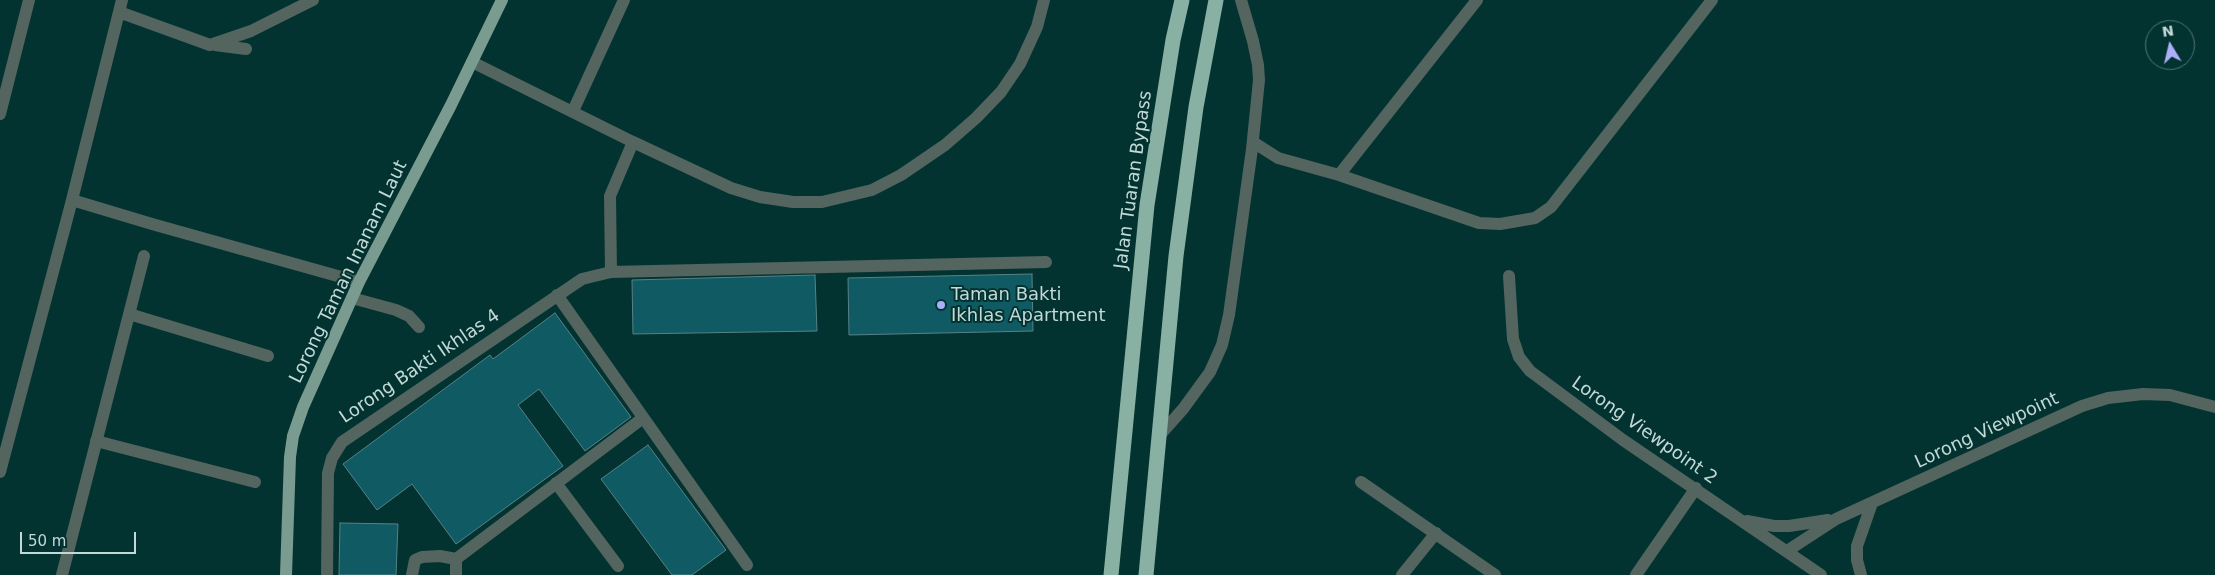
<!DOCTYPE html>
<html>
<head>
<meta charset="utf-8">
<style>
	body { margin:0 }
	#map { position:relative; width:2215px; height:575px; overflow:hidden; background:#033330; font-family:"DejaVu Sans",sans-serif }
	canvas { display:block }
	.north { position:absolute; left:2145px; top:20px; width:50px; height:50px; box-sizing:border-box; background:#033330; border:1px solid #507573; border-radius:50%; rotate:351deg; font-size:14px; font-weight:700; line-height:20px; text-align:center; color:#c3d9d7 }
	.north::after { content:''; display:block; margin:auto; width:18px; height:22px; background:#abaffb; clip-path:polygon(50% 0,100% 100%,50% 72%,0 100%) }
	.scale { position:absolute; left:20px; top:532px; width:116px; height:22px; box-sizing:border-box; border:2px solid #c3d9d7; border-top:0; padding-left:6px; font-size:15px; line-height:18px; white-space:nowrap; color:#c3d9d7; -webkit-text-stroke:4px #033330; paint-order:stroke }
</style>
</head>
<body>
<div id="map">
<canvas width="2215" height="575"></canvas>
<div class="north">N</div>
<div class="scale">50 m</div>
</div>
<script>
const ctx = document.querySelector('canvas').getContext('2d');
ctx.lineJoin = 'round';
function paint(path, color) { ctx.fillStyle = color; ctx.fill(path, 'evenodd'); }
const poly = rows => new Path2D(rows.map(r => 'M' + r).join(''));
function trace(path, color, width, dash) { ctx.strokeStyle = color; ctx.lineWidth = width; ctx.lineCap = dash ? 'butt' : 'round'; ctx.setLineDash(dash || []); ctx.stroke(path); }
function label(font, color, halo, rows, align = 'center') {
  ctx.font = font + ' "DejaVu Sans",sans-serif'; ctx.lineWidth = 4; ctx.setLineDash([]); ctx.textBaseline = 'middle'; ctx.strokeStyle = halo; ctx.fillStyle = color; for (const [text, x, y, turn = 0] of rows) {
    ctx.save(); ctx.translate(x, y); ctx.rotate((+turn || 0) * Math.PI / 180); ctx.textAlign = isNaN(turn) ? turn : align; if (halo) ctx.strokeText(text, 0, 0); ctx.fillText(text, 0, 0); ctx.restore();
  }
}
const building = poly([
	[1032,274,1033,331,849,335,848,278,1032,274],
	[815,275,817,331,633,334,632,280,815,275],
	[555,313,631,417,585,451,539,389,518,405,563,466,456,544,412,484,377,510,343,464,490,355,493,359,555,313],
	[648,445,726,550,692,575,672,575,601,479,648,445],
	[340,523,398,524,396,575,339,575,340,523]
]);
const minor = poly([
	[119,12,210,45,251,31,313,0],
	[215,45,246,49],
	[472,62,633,142,731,188,760,197,793,202,822,202,872,190,901,175,945,145,976,118,1001,92,1020,64,1037,27,1044,0],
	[573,111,624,0],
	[0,114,29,0],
	[1253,142,1278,158,1339,175,1479,223,1500,224,1535,218,1551,207,1712,0],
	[1339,175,1477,0],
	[72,200,152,224,359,282],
	[611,272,610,196,633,142],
	[1509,276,1513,339,1519,357,1530,371,1623,440,1821,575],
	[557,295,747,565],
	[352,298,396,310,409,316,419,327],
	[129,314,268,356],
	[1159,436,1183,409,1210,372,1222,345,1229,315,1252,149,1259,80,1258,65,1253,41,1241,0],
	[96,441,255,482],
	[0,472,72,200,122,0],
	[1361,482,1495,575],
	[556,483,618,566],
	[1747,521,1774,526,1789,526,1828,520],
	[1787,551,1836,519,2082,406,2108,398,2143,394,2170,395,2215,407],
	[62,575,144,256],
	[327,575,328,473,332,458,342,442,582,279,611,272,1046,262],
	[412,575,415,560,422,557,440,556,456,559,643,418],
	[456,575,456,559],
	[1402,575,1436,533],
	[1636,575,1696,488],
	[1861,575,1857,560,1857,546,1872,503]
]);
const major = poly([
	[286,575,290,457,293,436,303,407,359,282,451,105,502,0]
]);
const highway = poly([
	[1111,575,1147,205,1173,40,1182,0],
	[1146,575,1176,256,1196,107,1216,0]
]);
const markers = [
	[941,305,5,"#abaffb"]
];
const streetNames = [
	["Jalan Tuaran Bypass",1134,180,-82],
	["Lorong Taman Inanam Laut",349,272,-64],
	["Lorong Bakti Ikhlas 4",420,367,-34],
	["Lorong Viewpoint 2",1644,431,35],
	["Lorong Viewpoint",1987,431,-25]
];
const poiNames = [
	["Taman Bakti",951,295],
	["Ikhlas Apartment",951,316]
];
paint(building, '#105a63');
trace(building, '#578288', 1);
trace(minor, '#54645e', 12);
trace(major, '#7a9b8f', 12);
trace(highway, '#89b1a3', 15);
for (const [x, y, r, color] of markers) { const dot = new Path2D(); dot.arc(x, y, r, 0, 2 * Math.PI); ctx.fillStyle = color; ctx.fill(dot); trace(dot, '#033330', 2); }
label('18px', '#c3d9d7', '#033330', streetNames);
label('18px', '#c3d9d7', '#033330', poiNames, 'left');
</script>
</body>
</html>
